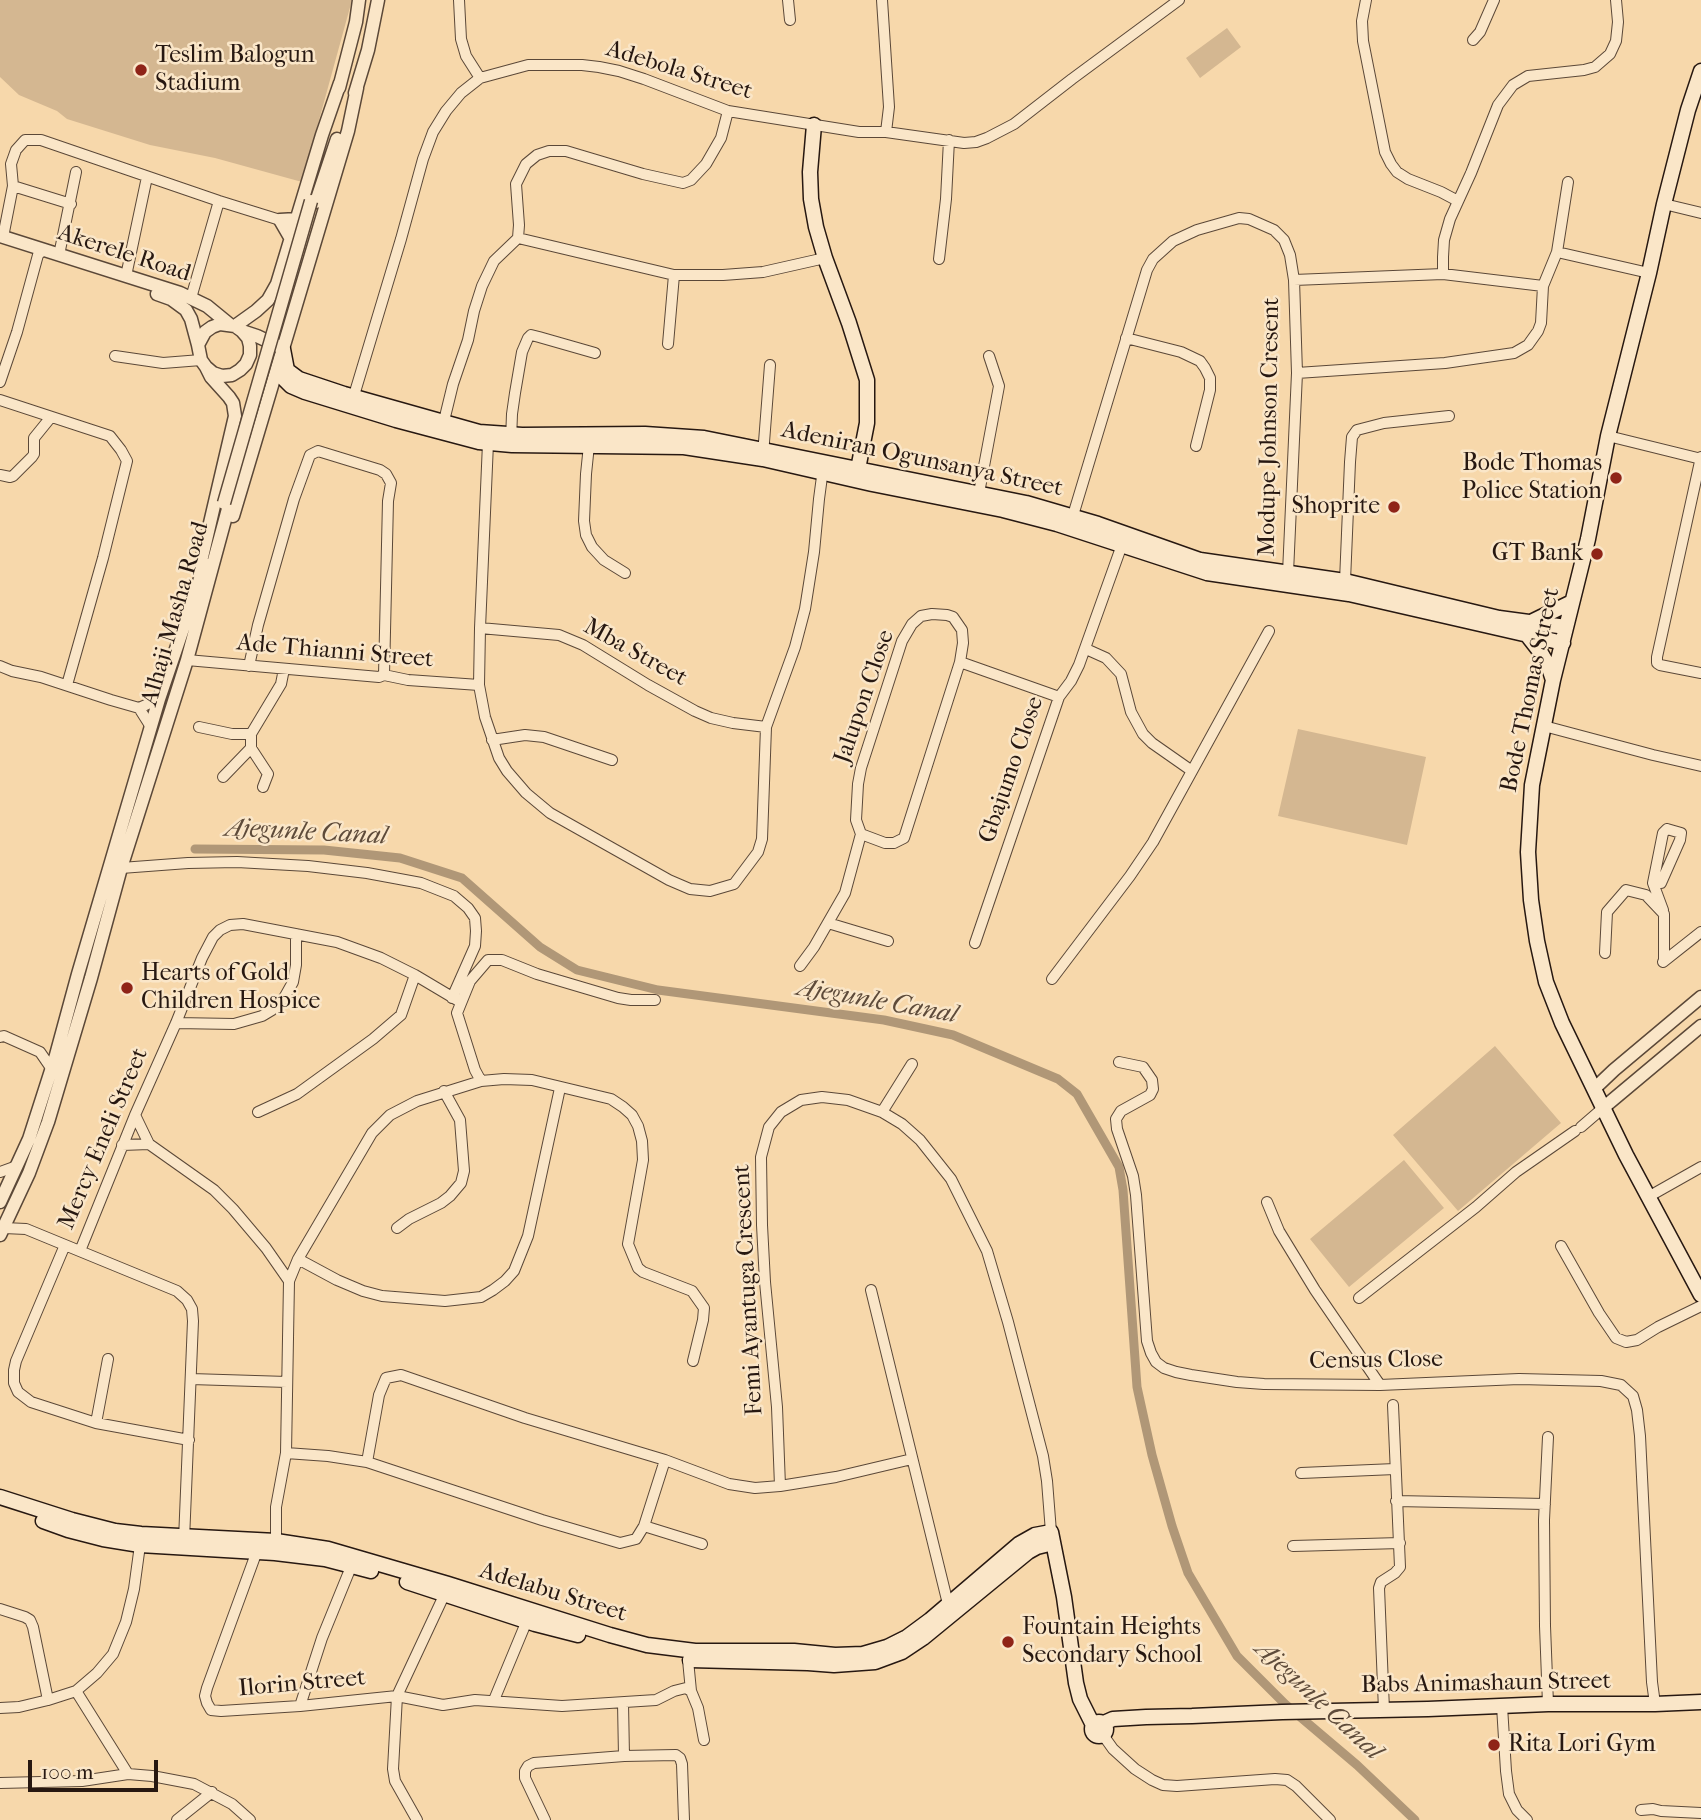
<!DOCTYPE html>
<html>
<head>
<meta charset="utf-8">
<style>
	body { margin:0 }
	#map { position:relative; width:1701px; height:1820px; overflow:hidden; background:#f7d8ab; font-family:"IM FELL French Canon",serif }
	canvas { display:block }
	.scale { position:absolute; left:28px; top:1760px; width:130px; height:32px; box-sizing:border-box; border:4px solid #271811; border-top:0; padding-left:9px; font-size:21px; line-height:24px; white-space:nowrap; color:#271811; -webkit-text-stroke:5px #fae6c8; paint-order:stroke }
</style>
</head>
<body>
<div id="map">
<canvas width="1701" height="1820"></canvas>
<div class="scale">100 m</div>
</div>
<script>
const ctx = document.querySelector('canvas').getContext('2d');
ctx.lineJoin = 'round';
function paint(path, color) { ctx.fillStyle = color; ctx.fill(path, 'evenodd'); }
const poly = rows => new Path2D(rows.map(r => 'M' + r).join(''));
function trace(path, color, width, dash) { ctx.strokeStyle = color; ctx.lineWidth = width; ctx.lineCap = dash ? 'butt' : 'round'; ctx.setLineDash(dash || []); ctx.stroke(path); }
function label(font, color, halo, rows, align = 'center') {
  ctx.font = font + ' "IM FELL French Canon",serif'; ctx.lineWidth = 5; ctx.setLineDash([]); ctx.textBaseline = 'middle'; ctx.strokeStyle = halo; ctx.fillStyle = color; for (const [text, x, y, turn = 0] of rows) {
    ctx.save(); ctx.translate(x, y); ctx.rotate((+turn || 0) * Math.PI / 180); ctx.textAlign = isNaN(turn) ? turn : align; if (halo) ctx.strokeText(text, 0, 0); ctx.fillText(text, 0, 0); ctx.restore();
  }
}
const green = poly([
	[0,0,352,0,302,182,215,158,150,145,67,119,57,111,19,95,0,77],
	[1227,28,1241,47,1200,78,1186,58],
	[1298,729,1426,757,1407,845,1278,816],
	[1495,1046,1561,1123,1458,1211,1393,1135],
	[1404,1160,1444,1208,1349,1287,1310,1239]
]);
const canal = poly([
	[195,849,324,850,400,858,462,878,540,947,577,970,658,990,884,1020,953,1035,1058,1079,1077,1094,1119,1167,1123,1190,1137,1387,1152,1455,1172,1526,1188,1573,1237,1656,1285,1704,1357,1765,1415,1820]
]);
const minor = poly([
	[459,0,461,39,466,56,480,78],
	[788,0,790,20],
	[882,0,889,107,886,132],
	[1366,0,1362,21,1363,41,1385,152,1391,164,1397,172,1408,179,1441,192,1458,201],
	[1473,40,1480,32,1494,0],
	[13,186,71,204],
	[1664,204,1701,213],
	[3,237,13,186,11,164,16,150,25,140,41,140,219,201,280,220],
	[518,238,519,225,516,184,526,164,537,155,549,151,566,151,643,174,683,183,691,180,706,164,721,138,728,111],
	[518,238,674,275,723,275,763,272,825,258],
	[1557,252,1568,182],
	[59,255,76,172],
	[939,259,946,199,949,140],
	[1443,274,1443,257,1444,240,1450,219,1471,173,1498,105,1513,85,1528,76,1584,70,1595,67,1610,54,1616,41,1618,22,1616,0],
	[126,276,147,177],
	[1294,280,1443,274,1543,286,1557,252,1649,273],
	[191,298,219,201],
	[1126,338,1181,352,1200,361,1205,368,1210,378,1210,390,1196,446],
	[668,344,674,275],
	[115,356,163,363,201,360],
	[1297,373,1445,363,1514,353,1528,345,1538,331,1541,323,1543,286],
	[0,382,17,332,38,255,43,250],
	[0,400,110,436,121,450,127,461,103,558,67,685],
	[352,402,401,239,423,159,433,132,446,111,461,93,480,78,528,65,582,65,599,67,619,71,644,79,728,111,859,132,886,132,964,143,976,142,987,138,1014,124,1072,79,1179,0],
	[443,425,453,384,468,340,474,311,482,286,494,261,518,238],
	[1608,436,1701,459],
	[511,440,512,414,515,393,522,352,528,338,531,335,539,337,595,353],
	[488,443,480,628,479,685,485,717,499,758,507,771,526,793,550,813,669,880,690,889,710,891,734,884,758,852,762,839,766,727,795,647,805,609,814,552,819,499,823,469],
	[589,445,586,474,584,521,586,535,592,547,604,560,625,573],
	[763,455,770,365],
	[1701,457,1657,657,1657,663,1660,665,1701,673],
	[0,475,10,477,13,476,32,457,34,454,34,438,51,417],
	[979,493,999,386,989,356],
	[1071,522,1147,270,1153,259,1173,241,1197,230,1239,218,1249,219,1274,230,1284,240,1290,255,1294,280,1297,373,1288,573],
	[1345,581,1350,462,1352,437,1357,430,1384,423,1449,416],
	[932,614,947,615,953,617,962,630,963,643,960,662,904,838,894,843,885,843,861,834,856,820,858,784,861,768,902,641,912,624,921,616,932,614],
	[480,628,559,635,583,645,648,685,695,711,711,718,733,723,766,727],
	[1086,649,1106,658,1121,674,1131,712,1143,734,1152,743,1192,771],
	[187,660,379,677,384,675,408,680,479,685],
	[960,662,1059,697],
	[0,666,12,671,41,677,111,700,139,708,159,699],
	[249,666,258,625,294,499,310,455,318,451,380,470,386,474,391,483,388,501,384,675],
	[139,708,151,727],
	[1544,726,1653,755,1701,766],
	[199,727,232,734,251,734,281,684,284,669],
	[251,734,251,748,268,774,263,787],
	[492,740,525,735,544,737,612,760],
	[223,777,251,748],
	[1667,829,1681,833,1680,840,1661,883,1653,883,1663,833,1667,829],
	[121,868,188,863,237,862,308,866,367,873,421,883,454,896,468,908,475,918,476,931,475,946,452,998],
	[1653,883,1663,910],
	[828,923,888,941],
	[975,943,1059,697,1071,681,1079,665,1123,542],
	[1605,953,1607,912,1626,890,1646,895,1664,914,1664,961],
	[1663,962,1701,932],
	[800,966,814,947,845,893,861,834],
	[415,975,457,1000],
	[1052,979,1130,876,1153,842,1269,631],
	[176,1023,234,1024,262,1016,272,1010,284,998,293,982,296,965,296,934],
	[0,1037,4,1036,40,1052,51,1068],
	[1119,1062,1143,1067,1152,1080,1153,1089,1150,1095,1121,1111,1116,1119,1117,1129,1133,1176,1136,1195,1147,1341,1151,1353,1156,1362,1164,1368,1176,1372,1191,1375,1237,1382,1264,1384,1380,1385,1519,1379,1601,1381,1621,1385,1633,1396,1637,1410,1640,1436,1652,1682,1655,1704],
	[481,1081,475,1070,457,1013,470,981,488,960,502,960,537,974,618,998,631,1000,655,1000],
	[882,1112,912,1064],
	[135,1115,149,1144,214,1190,233,1209,266,1248,289,1281],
	[1581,1127,1603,1108],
	[122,1145,149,1144],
	[0,1172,17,1166],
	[1648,1197,1701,1167],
	[1267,1202,1279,1231,1315,1290,1380,1385],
	[4,1228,26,1229,177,1291,187,1300,192,1309,193,1321,184,1540],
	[397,1228,409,1219,441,1203,450,1196,461,1183,464,1171,460,1120,444,1091],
	[65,1245,16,1361,14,1370,14,1383,18,1392,31,1402,96,1423,189,1440],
	[1561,1246,1599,1313,1616,1338,1626,1342,1637,1340,1658,1327,1701,1306],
	[80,1251,135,1115,176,1023,202,958,213,937,220,930,230,925,243,924,337,942,381,958,415,975,401,1015,373,1039,297,1094,258,1112],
	[298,1259,337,1280,363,1291,382,1296,445,1301,481,1297,493,1290,505,1281,514,1271,528,1236,560,1088],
	[871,1290,949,1608],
	[1359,1298,1476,1207,1516,1172,1575,1131],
	[191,1379,287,1382],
	[96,1423,108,1359],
	[286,1453,328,1456,367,1462,542,1520,620,1543,636,1539,644,1526,665,1460,525,1418,401,1375,386,1378,379,1395,367,1462],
	[665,1460,729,1484,755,1488,780,1486,836,1477,912,1459],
	[1301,1473,1395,1469],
	[780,1486,777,1407,765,1282,762,1225,761,1157,769,1127,781,1112,801,1100,822,1097,848,1100,882,1112,902,1124,920,1140,951,1179,987,1251,1008,1322,1043,1456,1047,1481,1051,1532],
	[1396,1501,1545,1504],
	[644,1526,702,1544],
	[276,1545,276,1507,286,1453,289,1281,298,1259,372,1133,390,1115,417,1101,481,1081,504,1079,532,1080,611,1099,623,1107,632,1115,638,1126,642,1141,643,1160,628,1244,638,1268,643,1272,692,1291,704,1308,703,1320,693,1361],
	[1293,1546,1400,1543],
	[257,1551,207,1688,205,1696,207,1703,211,1710,221,1711,300,1706,397,1696,443,1705,475,1700,562,1706,656,1700,674,1691,686,1688,691,1691,688,1660,691,1656],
	[0,1609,25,1617,30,1620,33,1627,48,1700],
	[76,1691,128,1774],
	[691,1691,698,1708,704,1740],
	[494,1700,528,1618],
	[623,1703,624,1756],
	[1548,1704,1545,1626,1544,1520,1548,1437],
	[300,1706,322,1638,353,1562],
	[1502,1706,1506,1771,1509,1794,1517,1810,1527,1820],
	[0,1708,19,1707,48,1700,76,1691,97,1673,113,1654,126,1622,134,1589,140,1545],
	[1384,1710,1379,1588,1381,1582,1395,1573,1400,1567,1393,1405],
	[1103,1735,1113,1749,1135,1769,1152,1780,1163,1785,1177,1786,1275,1779,1287,1780,1296,1786,1330,1820],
	[0,1783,82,1781,128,1774,152,1776,194,1784,232,1804,250,1820],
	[1641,1810,1653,1809,1661,1811,1701,1813],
	[177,1820,212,1792],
	[417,1820,395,1781,393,1769,397,1696,447,1589],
	[545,1820,525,1778,525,1771,528,1766,534,1763,624,1756,676,1755,680,1758,682,1764,684,1820]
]);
const tertiary = poly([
	[339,88,356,22,359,0],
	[355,93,368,50,378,0],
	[316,202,337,139],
	[0,236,180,293,207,306,229,324],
	[291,239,280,220,297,219],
	[157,294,171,299,186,310,191,319,198,345],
	[220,324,235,326,242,331,248,338,250,346,250,355,246,364,240,370,232,375,222,376,213,373,206,367,201,360,198,345,205,332,212,327,220,324],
	[235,326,256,311,268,300,277,284,322,135,340,83],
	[242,331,257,336,280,347],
	[233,516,348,131,357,88],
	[199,570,235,416,233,403,229,397,211,377,206,367],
	[1594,1089,1614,1070,1701,997],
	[1603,1108,1701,1026],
	[0,1202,29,1139,56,1055,78,974,159,699,205,564],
	[0,1235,29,1173,48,1122,91,978,121,868,187,660,229,505]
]);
const secondary = poly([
	[1701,71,1688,110,1664,204,1649,273,1608,436,1588,539,1553,680,1532,785,1528,852,1531,900,1537,941,1546,982,1562,1023,1626,1155,1701,1295],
	[814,125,810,172,811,199,816,227,825,258,849,323,867,380,867,423,858,469],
	[283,349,287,370,299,379,344,394,479,432,522,435,645,434,704,438,1026,503,1098,524,1200,560,1345,581,1499,618,1566,627],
	[282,377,291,386,305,392,396,420,479,442,512,445,684,447,763,459,872,484,1003,510,1057,524,1207,573,1349,594,1563,643],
	[1533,621,1572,602],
	[1527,635,1541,653,1548,665,1553,680],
	[0,1497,72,1520,115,1531,141,1534,276,1541,328,1549,448,1584,610,1635,647,1645,695,1651,794,1651,835,1655,863,1654,887,1647,907,1637,930,1620,1019,1544,1035,1535,1051,1532,1064,1597,1076,1683,1080,1699,1093,1725],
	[43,1521,68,1530,103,1539,140,1545,275,1553,325,1559,371,1571],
	[407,1582,535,1624,578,1635],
	[690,1660,808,1663,834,1665,875,1662,902,1652,923,1638,1028,1552,1037,1547,1053,1543],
	'1092 1729a7 7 0 1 1 14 0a7 7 0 1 1-14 0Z',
	[1104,1723,1113,1719,1146,1717,1192,1716,1282,1712,1428,1709,1548,1704,1655,1704,1701,1702]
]);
const tertiaryBridge = poly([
	[224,503,311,201]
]);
const markers = [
	[141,70,7,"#8f2418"],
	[1616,478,7,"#8f2418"],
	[1394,507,7,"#8f2418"],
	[1597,554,7,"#8f2418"],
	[127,988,7,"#8f2418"],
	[1008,1642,7,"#8f2418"],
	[1494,1745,7,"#8f2418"]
];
const poiNames = [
	["Teslim Balogun",155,56],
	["Stadium",155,84],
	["Bode Thomas",1602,464,"right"],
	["Police Station",1602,492,"right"],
	["Shoprite",1380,507,"right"],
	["GT Bank",1583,554,"right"],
	["Hearts of Gold",141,974],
	["Children Hospice",141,1002],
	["Fountain Heights",1022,1628],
	["Secondary School",1022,1656],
	["Rita Lori Gym",1508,1745]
];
const streetNames = [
	["Adebola Street",679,71,17],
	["Akerele Road",124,254,18],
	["Modupe Johnson Cresent",1270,427,-89],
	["Adeniran Ogunsanya Street",922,460,12],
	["Alhaji Masha Road",176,614,-74],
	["Ade Thianni Street",335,652,5],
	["Mba Street",635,653,29],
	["Bode Thomas Street",1531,690,-78],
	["Jalupon Close",865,697,-71],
	["Gbajumo Close",1012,770,-71],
	["Mercy Eneli Street",104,1139,-67],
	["Femi Ayantuga Crescent",749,1290,-93],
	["Census Close",1376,1361,-1],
	["Adelabu Street",553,1593,17],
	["Ilorin Street",302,1684,-5],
	["Babs Animashaun Street",1486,1684,-1]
];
const waterNames = [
	["Ajegunle Canal",306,833,3],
	["Ajegunle Canal",877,1002,10],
	["Ajegunle Canal",1318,1701,43]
];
paint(green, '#d4b791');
trace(canal, '#b09777', 9);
trace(minor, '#5b4838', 12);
trace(tertiary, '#5b4838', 15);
trace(secondary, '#271811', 17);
trace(minor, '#fae6c8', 10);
trace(tertiary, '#fae6c8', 12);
trace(secondary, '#fae6c8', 14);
trace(tertiaryBridge, '#5b4838', 15, []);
trace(tertiaryBridge, '#fae6c8', 12);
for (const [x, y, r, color] of markers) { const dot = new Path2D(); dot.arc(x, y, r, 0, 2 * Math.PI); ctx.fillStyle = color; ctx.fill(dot); trace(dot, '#fae6c8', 2.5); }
label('24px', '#271811', '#fae6c8', poiNames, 'left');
label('24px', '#271811', '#fae6c8', streetNames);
label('italic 26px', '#5e4b3a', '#fae6c8', waterNames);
</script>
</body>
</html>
